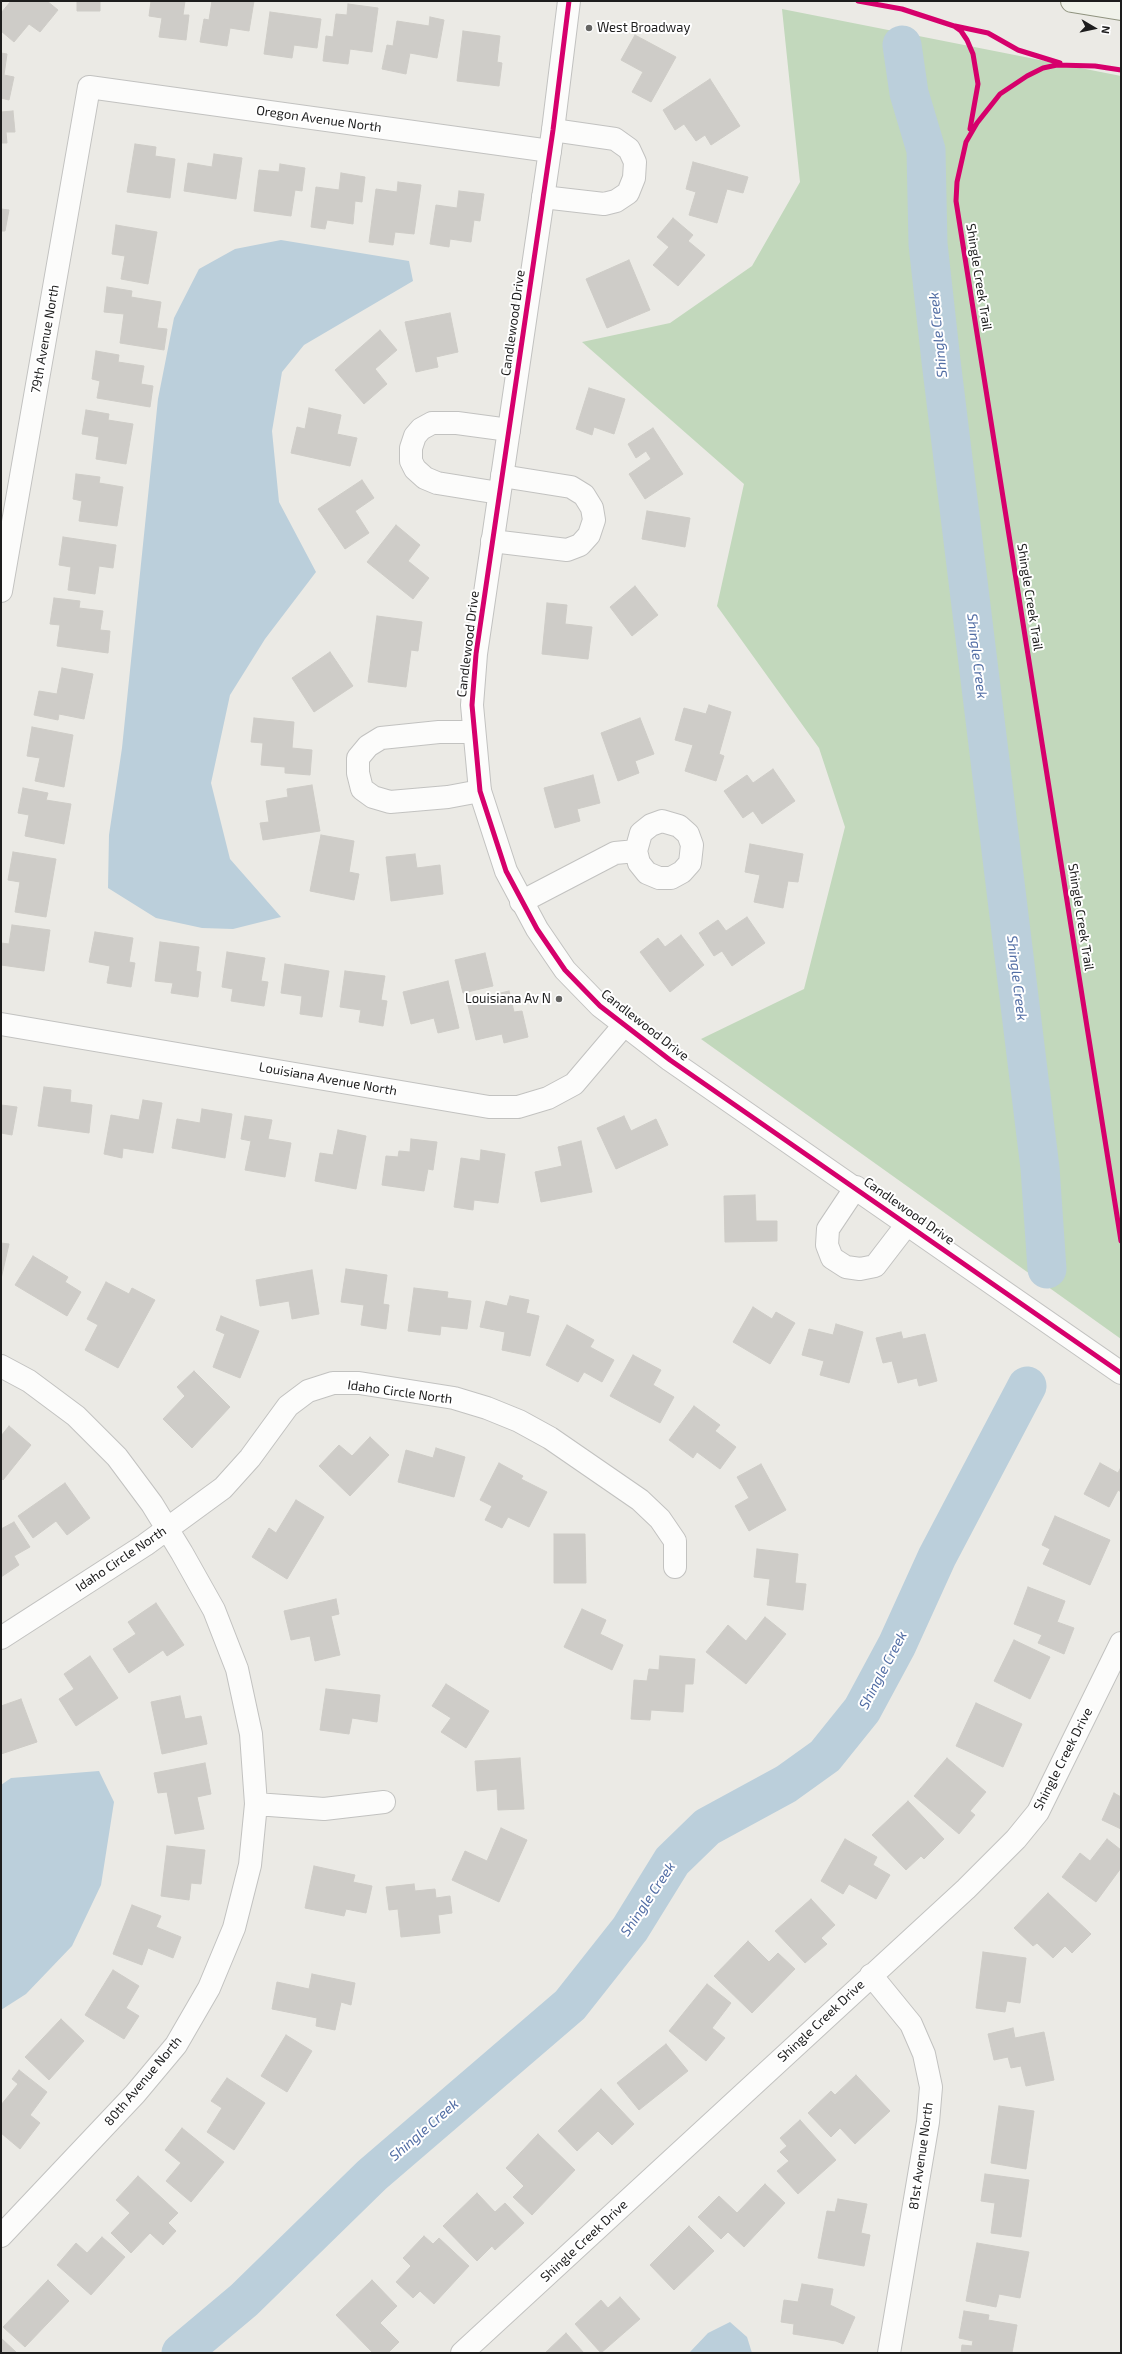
<!DOCTYPE html>
<html>
<head>
<meta charset="utf-8">
<style>
	body { margin:0 }
	#map { position:relative; width:1122px; height:2354px; overflow:hidden; background:#ebeae5; font-family:"Exo 2",sans-serif }
	canvas { display:block }
	.frame { position:absolute; inset:0; border:2px solid #1d1d1d; pointer-events:none }
	.north { position:absolute; left:1074px; top:8px; width:40px; height:40px; -webkit-text-stroke:3px #fff; paint-order:stroke; rotate:99deg; font-size:11px; font-weight:700; line-height:16px; text-align:center; color:#1d1d1d }
	.north::after { content:''; display:block; margin:auto; width:14px; height:18px; background:#1d1d1d; clip-path:polygon(50% 0,100% 100%,50% 72%,0 100%) }
</style>
</head>
<body>
<div id="map">
<canvas width="1122" height="2354"></canvas>
<div class="frame"></div>
<div class="north">N</div>
</div>
<script>
const ctx = document.querySelector('canvas').getContext('2d');
ctx.lineJoin = 'round';
function paint(path, color) { ctx.fillStyle = color; ctx.fill(path, 'evenodd'); }
const poly = rows => new Path2D(rows.map(r => 'M' + r).join(''));
function trace(path, color, width, dash) { ctx.strokeStyle = color; ctx.lineWidth = width; ctx.lineCap = dash ? 'butt' : 'round'; ctx.setLineDash(dash || []); ctx.stroke(path); }
function label(font, color, halo, rows, align = 'center') {
  ctx.font = font + ' "Exo 2",sans-serif'; ctx.lineWidth = 4; ctx.setLineDash([]); ctx.textBaseline = 'middle'; ctx.strokeStyle = halo; ctx.fillStyle = color; for (const [text, x, y, turn = 0] of rows) {
    ctx.save(); ctx.translate(x, y); ctx.rotate((+turn || 0) * Math.PI / 180); ctx.textAlign = isNaN(turn) ? turn : align; if (halo) ctx.strokeText(text, 0, 0); ctx.fillText(text, 0, 0); ctx.restore();
  }
}
const forest = poly([
	[782,9,1121,76,1121,1339,701,1039,804,989,845,827,819,748,717,606,744,484,582,342,670,323,752,266,800,182]
]);
const water = poly([
	[281,240,409,261,413,281,304,345,282,372,272,431,279,502,316,572,265,639,230,695,211,783,230,859,281,917,233,929,202,928,156,918,108,888,109,835,122,748,158,399,174,318,199,269,235,249],
	[99,1771,114,1802,101,1885,72,1946,26,1994,1,2010,1,1785,11,1778],
	[730,2322,747,2337,752,2353,689,2353,708,2333]
]);
const river = poly([
	[902,45,909,93,926,150,928,244,941,361,1040,1168,1047,1269],
	[181,2353,244,2300,372,2175,570,2005,630,1929,672,1861,707,1827,786,1784,825,1756,862,1710,897,1645,937,1557,1027,1386]
]);
const building = poly([
	[11,1,47,1,58,10,40,32,29,24,14,42,1,31,1,13,11,1],
	[77,1,100,1,100,11,77,11,77,1],
	[151,1,185,1,183,15,189,15,186,40,159,37,162,18,149,16,151,1],
	[212,1,254,1,249,31,230,28,227,46,200,42,204,19,209,20,212,1],
	[348,4,378,8,372,52,350,49,348,64,323,61,326,36,333,37,336,14,347,15,348,4],
	[270,12,321,19,317,48,294,45,292,58,264,54,270,12],
	[430,17,444,20,437,58,410,53,406,74,382,69,387,45,393,46,397,21,429,26,430,17],
	[463,31,500,36,497,62,502,63,499,86,457,81,463,31],
	[635,35,676,57,651,102,632,92,643,72,621,60,635,35],
	[1,53,7,54,4,75,14,77,9,100,1,98,1,53],
	[710,79,740,126,711,145,705,135,696,141,684,124,675,130,663,110,710,79],
	[13,111,15,132,6,132,7,143,1,143,1,112,13,111],
	[135,144,156,147,155,156,175,159,170,198,127,192,135,144],
	[214,154,242,158,236,199,184,191,188,163,212,167,214,154],
	[693,162,748,177,743,193,727,189,717,223,689,215,696,192,686,189,693,162],
	[280,164,305,168,302,191,295,190,291,216,254,211,259,170,279,172,280,164],
	[341,173,365,177,362,202,355,201,353,224,327,220,325,229,311,227,316,187,339,190,341,173],
	[398,182,421,185,414,234,395,232,393,245,369,242,376,189,397,192,398,182],
	[459,191,484,194,480,221,474,220,471,242,450,239,449,247,430,244,436,205,457,208,459,191],
	[1,209,9,210,5,231,1,231,1,209],
	[673,218,693,235,688,241,705,255,678,286,653,265,669,247,657,237,673,218],
	[116,225,157,232,148,284,121,279,125,256,112,254,116,225],
	[629,260,650,310,607,328,586,279,629,260],
	[107,287,132,291,131,297,161,302,157,328,167,329,164,350,120,343,124,314,104,312,107,287],
	[450,313,458,352,436,357,438,367,416,372,405,322,450,313],
	[380,330,397,350,375,369,387,384,364,404,335,370,380,330],
	[96,351,119,355,118,362,144,366,141,384,153,386,150,407,97,398,100,381,92,379,96,351],
	[589,388,625,399,614,434,594,427,592,435,576,429,589,388],
	[309,408,341,415,337,434,357,438,350,466,291,453,297,427,305,429,309,408],
	[86,410,109,414,108,420,133,424,126,464,96,459,99,437,82,434,86,410],
	[653,428,683,474,645,499,629,474,651,459,646,451,636,458,628,444,653,428],
	[76,474,100,477,99,483,123,487,117,526,79,521,82,501,73,499,76,474],
	[362,480,374,498,355,511,369,533,345,549,318,509,362,480],
	[647,511,690,518,685,547,642,539,647,511],
	[396,525,420,545,408,561,429,578,413,599,367,562,396,525],
	[63,537,116,545,113,568,99,566,95,594,68,590,71,567,59,565,63,537],
	[635,586,658,615,632,636,610,607,635,586],
	[54,598,80,601,79,608,103,611,100,630,110,631,108,653,57,646,60,625,50,624,54,598],
	[547,603,567,605,565,624,592,627,588,659,542,654,547,603],
	[377,616,422,622,418,651,411,650,406,687,368,682,377,616],
	[330,652,353,686,314,712,292,678,330,652],
	[62,668,93,674,84,719,59,714,58,720,34,715,39,691,57,694,62,668],
	[709,705,731,712,719,754,724,756,716,781,685,771,693,745,675,740,684,708,706,714,709,705],
	[254,718,294,722,292,748,312,750,310,775,285,773,285,767,261,765,263,743,251,742,254,718],
	[640,718,654,754,635,761,639,773,618,781,601,733,640,718],
	[32,727,73,735,64,787,35,781,40,758,27,756,32,727],
	[773,769,795,801,762,824,753,811,743,818,724,791,747,775,753,783,773,769],
	[593,775,600,803,577,809,580,821,555,828,544,788,593,775],
	[312,785,320,831,263,840,260,823,269,822,266,801,288,797,287,789,312,785],
	[23,788,48,793,46,800,71,804,64,844,25,836,29,815,18,813,23,788],
	[321,835,354,841,349,872,359,874,354,900,310,891,321,835],
	[750,844,803,854,798,882,788,881,783,908,754,902,760,875,745,872,750,844],
	[13,852,56,859,46,917,15,912,20,882,8,880,13,852],
	[415,854,417,868,440,865,443,894,391,901,386,857,415,854],
	[747,917,765,943,732,966,722,951,714,956,699,933,718,920,726,931,747,917],
	[12,925,50,930,44,971,1,965,1,943,9,944,12,925],
	[95,932,133,938,129,962,135,963,131,987,107,983,110,966,89,962,95,932],
	[681,935,704,965,670,992,640,952,658,938,665,947,681,935],
	[160,942,199,947,196,971,201,972,198,997,171,993,173,983,155,981,160,942],
	[227,952,265,958,261,981,268,982,264,1006,231,1001,233,989,222,987,227,952],
	[485,953,493,986,463,993,455,960,485,953],
	[285,964,329,971,322,1017,300,1014,302,996,281,993,285,964],
	[345,971,385,976,381,1000,387,1001,383,1026,359,1022,361,1010,340,1007,345,971],
	[448,981,459,1028,438,1033,434,1018,411,1024,403,992,448,981],
	[509,991,514,1012,522,1011,528,1037,504,1043,502,1034,476,1040,467,1001,509,991],
	[44,1087,71,1090,70,1102,92,1105,89,1133,38,1126,44,1087],
	[143,1100,162,1103,153,1153,123,1148,122,1158,104,1154,111,1115,139,1120,143,1100],
	[1,1105,17,1107,12,1135,1,1133,1,1105],
	[202,1109,232,1114,225,1158,172,1148,177,1119,200,1123,202,1109],
	[245,1116,272,1120,268,1139,291,1143,285,1177,245,1170,251,1141,241,1139,245,1116],
	[624,1116,631,1131,656,1119,668,1145,616,1169,597,1128,624,1116],
	[338,1130,366,1136,356,1189,315,1181,320,1153,333,1155,338,1130],
	[411,1139,437,1142,433,1170,428,1169,424,1191,382,1185,386,1156,398,1157,399,1151,410,1152,411,1139],
	[581,1141,592,1192,541,1202,535,1172,562,1166,558,1147,581,1141],
	[481,1150,505,1154,498,1203,474,1200,473,1210,454,1207,461,1158,480,1161,481,1150],
	[755,1195,756,1221,777,1221,777,1241,725,1242,724,1196,755,1195],
	[1,1243,9,1244,1,1279,1,1243],
	[33,1256,68,1277,65,1282,81,1292,67,1316,15,1285,33,1256],
	[346,1269,387,1275,383,1304,389,1305,386,1329,361,1325,364,1305,341,1302,346,1269],
	[312,1270,319,1314,292,1319,289,1301,260,1306,256,1280,312,1270],
	[106,1282,129,1294,132,1288,155,1300,118,1368,85,1350,98,1325,87,1319,106,1282],
	[414,1288,448,1292,447,1298,471,1301,467,1329,441,1326,440,1335,408,1331,414,1288],
	[510,1296,529,1300,526,1313,539,1316,530,1356,502,1350,505,1332,480,1327,486,1301,507,1306,510,1296],
	[753,1307,772,1319,776,1312,795,1323,770,1364,733,1342,753,1307],
	[221,1316,259,1331,240,1378,213,1367,225,1334,216,1330,221,1316],
	[836,1324,863,1332,849,1383,820,1375,824,1361,802,1355,809,1329,833,1335,836,1324],
	[567,1325,594,1340,590,1347,614,1360,602,1382,584,1372,578,1382,546,1365,567,1325],
	[901,1332,903,1339,925,1334,937,1381,919,1386,917,1378,898,1383,892,1361,883,1363,876,1338,901,1332],
	[633,1355,661,1370,653,1385,674,1397,660,1423,610,1396,633,1355],
	[194,1371,230,1407,192,1448,163,1419,185,1396,177,1387,194,1371],
	[694,1406,720,1425,715,1431,736,1447,720,1469,697,1452,693,1458,669,1440,694,1406],
	[9,1426,31,1445,3,1480,1,1478,1,1436,9,1426],
	[370,1437,389,1455,350,1496,319,1466,339,1445,352,1456,370,1437],
	[436,1448,465,1457,454,1497,398,1482,406,1450,433,1458,436,1448],
	[499,1463,523,1476,521,1479,547,1492,529,1527,508,1517,502,1528,485,1520,492,1506,480,1500,499,1463],
	[1100,1463,1118,1473,1121,1467,1121,1492,1118,1490,1109,1507,1084,1494,1100,1463],
	[761,1464,786,1510,749,1531,735,1506,749,1498,737,1477,761,1464],
	[65,1483,90,1518,67,1535,56,1521,33,1538,18,1516,65,1483],
	[296,1500,324,1517,287,1579,252,1557,269,1528,276,1533,296,1500],
	[1055,1516,1110,1540,1090,1585,1043,1564,1050,1549,1042,1545,1055,1516],
	[14,1522,30,1547,14,1556,19,1565,1,1577,1,1529,14,1522],
	[554,1534,585,1534,586,1583,554,1583,554,1534],
	[757,1549,798,1554,795,1583,806,1584,803,1610,767,1605,770,1579,754,1577,757,1549],
	[1028,1587,1065,1601,1057,1622,1074,1628,1064,1654,1038,1643,1042,1635,1014,1624,1028,1587],
	[336,1599,339,1614,331,1616,340,1655,315,1661,310,1636,291,1640,284,1611,336,1599],
	[156,1603,184,1645,167,1656,163,1650,129,1673,113,1649,136,1634,128,1622,156,1603],
	[582,1609,606,1620,600,1634,623,1645,612,1670,564,1647,582,1609],
	[765,1617,786,1634,746,1684,706,1652,728,1625,746,1641,765,1617],
	[1014,1640,1050,1657,1030,1699,994,1681,1014,1640],
	[90,1656,118,1698,76,1726,59,1699,74,1689,64,1674,90,1656],
	[660,1656,695,1659,693,1684,685,1684,683,1712,651,1710,650,1720,631,1719,634,1680,647,1681,649,1669,659,1670,660,1656],
	[446,1684,489,1711,466,1748,441,1732,451,1718,432,1706,446,1684],
	[326,1689,380,1695,377,1722,352,1718,349,1734,320,1730,326,1689],
	[180,1696,185,1719,201,1716,207,1744,162,1754,151,1702,180,1696],
	[21,1699,37,1742,1,1754,1,1706,21,1699],
	[976,1703,1022,1724,1003,1767,956,1746,976,1703],
	[520,1758,524,1809,498,1810,497,1789,477,1791,475,1761,520,1758],
	[947,1758,986,1792,970,1811,975,1815,959,1834,914,1796,947,1758],
	[205,1763,211,1794,197,1797,204,1829,175,1834,167,1792,158,1793,154,1773,205,1763],
	[1114,1793,1121,1797,1121,1829,1102,1820,1114,1793],
	[908,1801,944,1839,924,1859,921,1856,906,1870,872,1835,908,1801],
	[501,1828,527,1840,499,1902,452,1880,465,1851,487,1861,501,1828],
	[845,1839,877,1857,873,1865,890,1875,876,1899,849,1884,843,1894,821,1881,845,1839],
	[1107,1839,1121,1850,1121,1868,1096,1902,1062,1877,1080,1853,1090,1861,1107,1839],
	[167,1846,205,1850,201,1884,191,1883,189,1900,161,1896,167,1846],
	[314,1866,355,1875,353,1882,372,1886,366,1913,346,1909,344,1916,305,1908,314,1866],
	[414,1884,415,1891,435,1889,436,1898,450,1896,452,1913,438,1915,440,1933,401,1937,398,1909,389,1910,386,1887,414,1884],
	[1048,1893,1091,1934,1072,1953,1065,1946,1053,1958,1037,1943,1033,1946,1014,1928,1048,1893],
	[811,1899,835,1925,821,1938,827,1944,805,1963,775,1931,811,1899],
	[132,1905,161,1916,156,1927,181,1937,173,1958,148,1948,142,1965,113,1954,132,1905],
	[748,1941,769,1962,778,1953,795,1969,752,2013,714,1976,748,1941],
	[983,1952,1026,1958,1020,2003,1007,2001,1005,2012,976,2008,983,1952],
	[113,1970,139,1986,126,2008,139,2016,124,2039,85,2015,113,1970],
	[312,1974,355,1983,351,2005,341,2002,335,2030,316,2026,317,2018,272,2009,277,1982,309,1989,312,1974],
	[707,1984,731,2003,712,2028,725,2038,706,2061,669,2031,707,1984],
	[61,2019,84,2041,49,2080,25,2057,61,2019],
	[1013,2028,1015,2038,1044,2032,1054,2080,1026,2086,1021,2066,1011,2068,1008,2057,994,2060,988,2034,1013,2028],
	[286,2035,312,2051,287,2092,261,2076,286,2035],
	[666,2044,688,2071,639,2110,617,2083,666,2044],
	[19,2070,47,2092,30,2115,40,2123,20,2149,1,2133,1,2105,18,2084,12,2079,19,2070],
	[856,2075,890,2111,855,2144,840,2128,831,2137,808,2113,831,2091,835,2095,856,2075],
	[227,2078,265,2103,234,2150,207,2132,222,2108,211,2101,227,2078],
	[601,2089,634,2124,612,2145,598,2131,577,2151,558,2131,601,2089],
	[999,2106,1034,2111,1026,2169,991,2163,999,2106],
	[800,2120,836,2160,798,2194,777,2171,789,2161,780,2152,787,2146,780,2138,800,2120],
	[182,2128,224,2162,191,2202,166,2181,181,2163,165,2150,182,2128],
	[538,2134,575,2170,532,2215,513,2197,524,2186,506,2168,538,2134],
	[985,2174,1029,2180,1021,2237,991,2233,995,2203,981,2201,985,2174],
	[138,2176,178,2213,168,2223,176,2231,163,2245,150,2233,131,2253,111,2233,130,2213,116,2200,138,2176],
	[765,2184,785,2203,744,2247,728,2232,721,2239,698,2217,719,2196,737,2213,765,2184],
	[477,2193,495,2212,505,2203,524,2223,495,2250,492,2246,477,2261,443,2226,477,2193],
	[838,2199,867,2204,861,2233,870,2235,864,2266,818,2258,827,2211,835,2212,838,2199],
	[689,2226,714,2251,674,2290,650,2265,689,2226],
	[424,2236,433,2244,439,2238,469,2266,434,2304,420,2291,413,2298,396,2282,411,2266,403,2258,424,2236],
	[102,2237,125,2257,91,2295,57,2265,76,2243,87,2253,102,2237],
	[977,2243,1029,2252,1020,2298,999,2294,996,2307,966,2301,977,2243],
	[48,2280,69,2301,25,2347,3,2327,48,2280],
	[372,2280,397,2306,380,2323,399,2342,388,2353,373,2353,336,2315,372,2280],
	[802,2284,833,2289,830,2305,855,2317,843,2344,836,2341,793,2334,794,2324,781,2322,784,2300,798,2302,802,2284],
	[620,2297,640,2319,601,2353,575,2324,601,2300,608,2308,620,2297],
	[964,2311,989,2315,988,2320,1017,2325,1012,2353,961,2353,962,2345,972,2346,973,2341,959,2338,964,2311],
	[566,2333,584,2353,545,2353,566,2333],
	[1,2338,17,2353,1,2353,1,2338]
]);
const minor = poly([
	[543,197,604,204,616,201,628,193,634,178,635,162,629,149,615,139,553,130],
	[499,493,437,483,425,478,415,469,411,461,411,448,415,436,421,429,432,423,457,423,509,430],
	[492,541,567,550,580,545,589,535,594,520,592,508,584,495,571,487,502,476],
	[1,591,89,87,550,151],
	[473,732,439,732,381,738,368,746,358,758,358,773,362,789,373,797,390,802,448,797,480,791],
	[521,902,615,853,636,851,639,863,647,873,659,878,671,878,682,872,690,863,692,845,688,834,679,826,662,821,651,825,641,833,636,851],
	[1,1024,489,1107,518,1107,548,1098,574,1084,625,1024],
	[856,1187,828,1229,827,1245,832,1258,846,1267,860,1269,875,1266,908,1223],
	[1,1366,29,1381,76,1416,117,1457,152,1504,182,1553,214,1610,237,1669,251,1734,256,1804,250,1865,234,1928,209,1988,176,2045,135,2094,1,2236],
	[1,1638,145,1545,223,1488,250,1458,288,1406,308,1391,333,1383,359,1383,454,1398,487,1408,519,1421,550,1438,640,1500,660,1519,675,1541,675,1567],
	[256,1804,324,1809,384,1802],
	[871,1975,911,2024,924,2054,931,2087,928,2122,889,2353],
	[462,2353,966,1889,1016,1839,1038,1812,1121,1643]
]);
const tertiary = poly([
	[569,1,553,130,476,654,472,705,480,791,506,871,537,929,565,970,600,1006,670,1060,1121,1373]
]);
const secondary = poly([
	[1072,1,1121,9]
]);
const cycleway = poly([
	[569,1,553,130,476,654,472,705,480,791,506,871,537,929,565,970,600,1006,670,1060,1121,1373],
	[858,1,902,9,954,26,961,31,967,40,973,54,978,84,970,129],
	[955,26,988,33,1018,50,1060,63],
	[1121,70,1095,66,1057,65,1043,68,1027,76,1000,94,977,123,966,142,957,182,956,201,1121,1241]
]);
const markers = [
	[589,28,4,"#656563"],
	[559,999,4,"#656563"]
];
const poiNames = [
	["West Broadway",597,28],
	["Louisiana Av N",551,999,"right"]
];
const streetNames = [
	["Oregon Avenue North",319,119,8],
	["Shingle Creek Trail",979,277,81],
	["Candlewood Drive",513,323,-82],
	["79th Avenue North",45,339,-80],
	["Shingle Creek Trail",1030,597,81],
	["Candlewood Drive",468,644,-83],
	["Shingle Creek Trail",1081,917,81],
	["Candlewood Drive",645,1025,38],
	["Louisiana Avenue North",328,1079,10],
	["Candlewood Drive",909,1211,35],
	["Idaho Circle North",400,1392,8],
	["Idaho Circle North",121,1559,-34],
	["Shingle Creek Drive",1063,1759,-63],
	["Shingle Creek Drive",821,2021,-43],
	["80th Avenue North",143,2081,-50],
	["81st Avenue North",921,2156,-82],
	["Shingle Creek Drive",584,2241,-43]
];
const waterNames = [
	["Shingle Creek",938,335,-96],
	["Shingle Creek",977,656,83],
	["Shingle Creek",1017,978,83],
	["Shingle Creek",883,1670,-62],
	["Shingle Creek",648,1899,-56],
	["Shingle Creek",424,2130,-41]
];
paint(forest, '#c2d8bc');
paint(water, '#bbcfdb');
trace(river, '#bbcfdb', 39);
paint(building, '#ceccc8');
trace(building, '#ceccc7', 1);
trace(minor, '#c2c2c0', 24);
trace(tertiary, '#c2c2c0', 24);
trace(secondary, '#8f937f', 24);
trace(minor, '#fcfcfb', 22);
trace(tertiary, '#fcfcfb', 22);
trace(secondary, '#f0f2ea', 22);
trace(cycleway, '#d6006c', 5);
for (const [x, y, r, color] of markers) { const dot = new Path2D(); dot.arc(x, y, r, 0, 2 * Math.PI); ctx.fillStyle = color; ctx.fill(dot); trace(dot, '#fff', 1.5); }
label('13px', '#1d1d1d', '#fff', poiNames, 'left');
label('13px', '#1d1d1d', '#fff', streetNames);
label('italic 14px', '#516da4', '#fff', waterNames);
</script>
</body>
</html>
